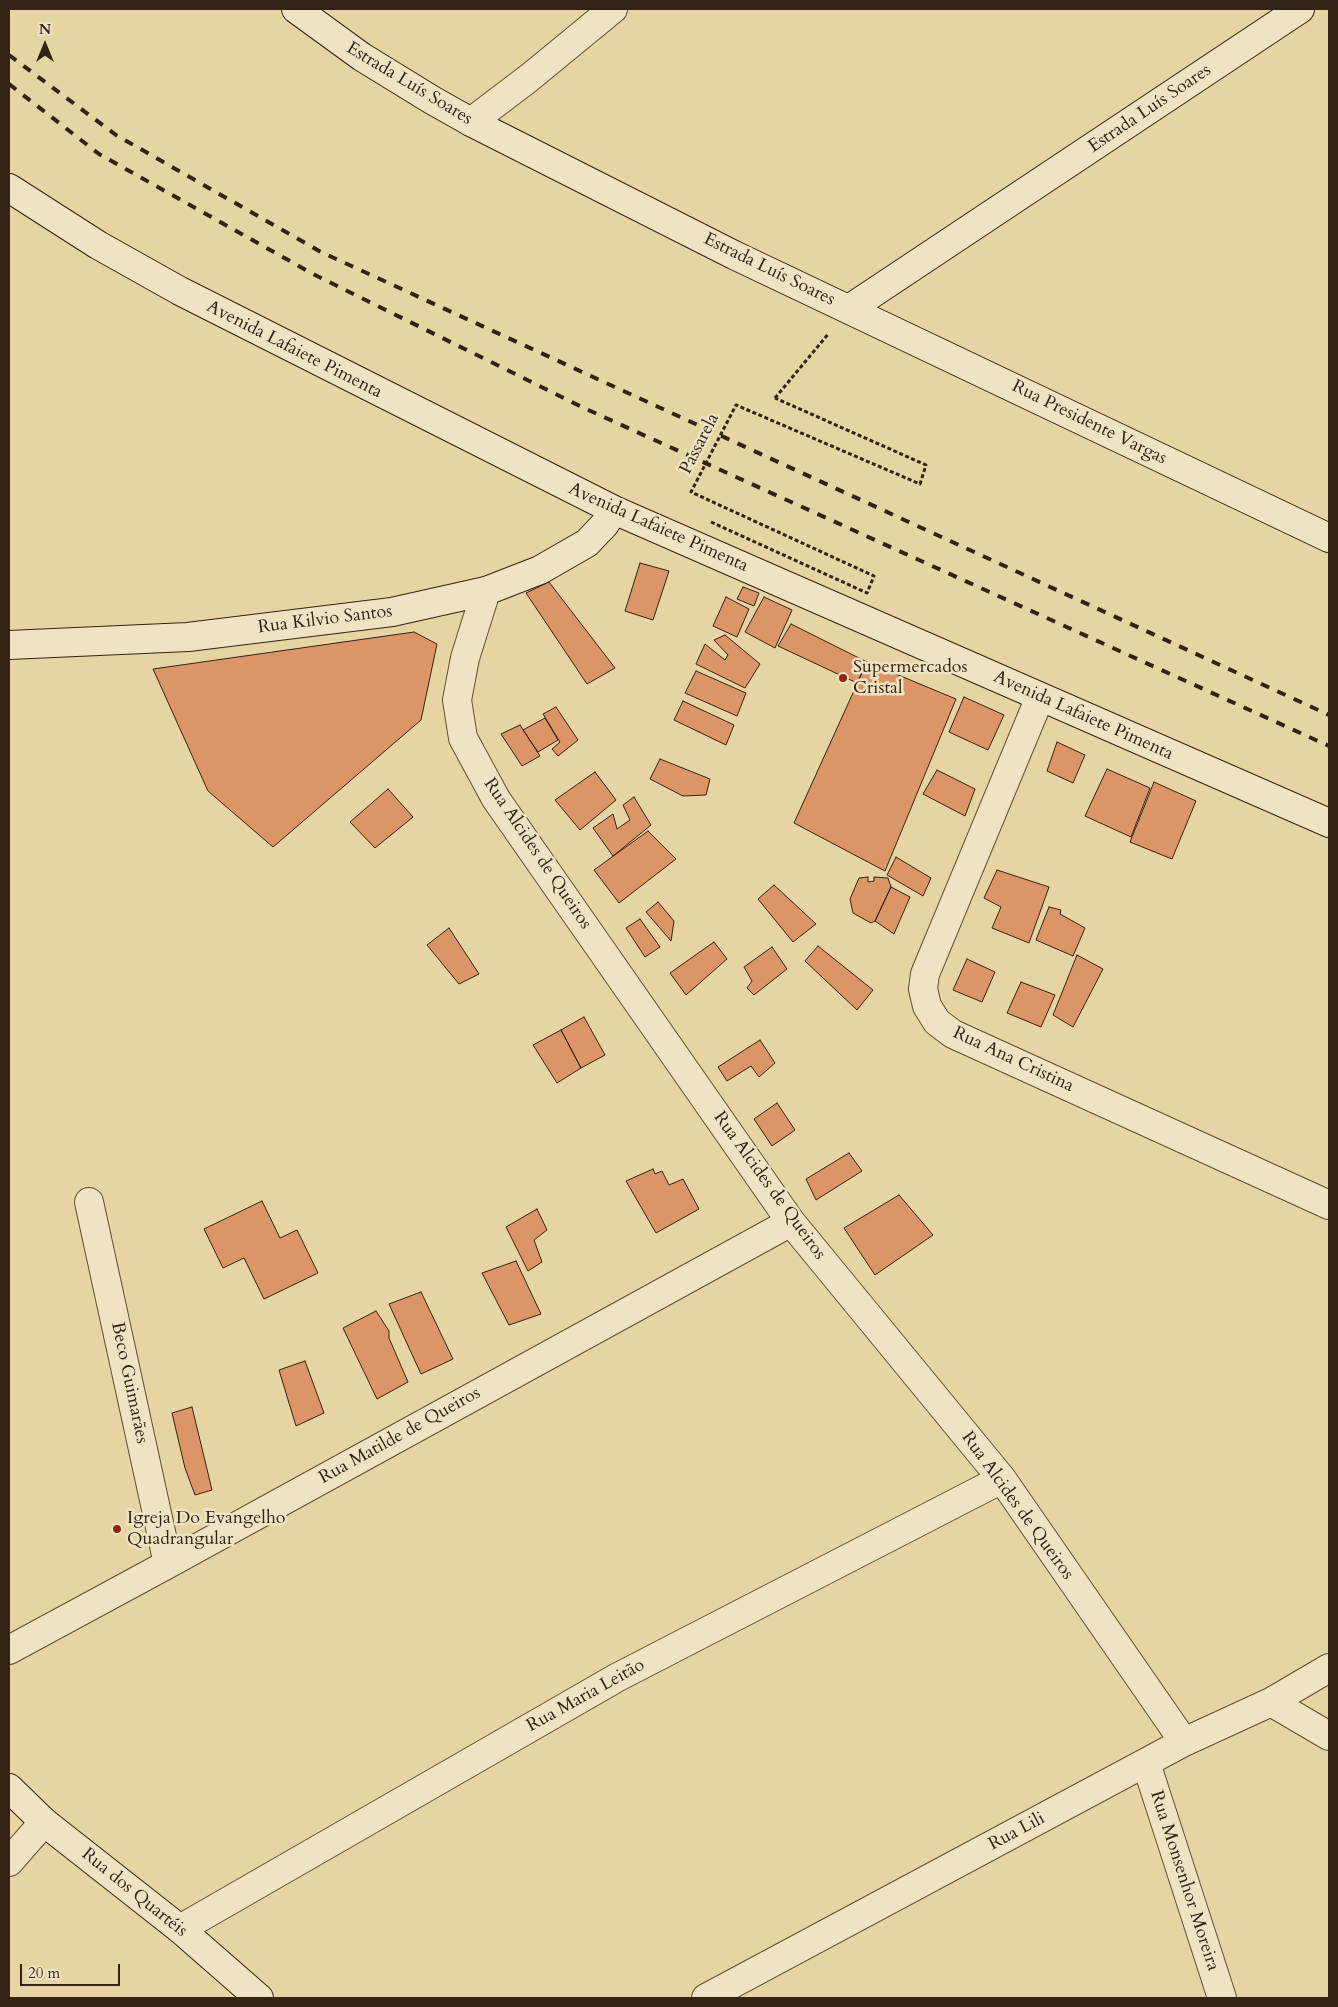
<!DOCTYPE html>
<html>
<head>
<meta charset="utf-8">
<style>
	body { margin:0 }
	#map { position:relative; width:1338px; height:2007px; overflow:hidden; background:#e6d4a2; font-family:Cardo,serif }
	canvas { display:block }
	.frame { position:absolute; inset:0; border:10px solid #342215; pointer-events:none }
	.north { position:absolute; left:20px; top:20px; width:50px; height:50px; -webkit-text-stroke:4px #efe3c3; paint-order:stroke; rotate:0deg; font-size:14px; font-weight:700; line-height:20px; text-align:center; color:#342215 }
	.north::after { content:''; display:block; margin:auto; width:18px; height:22px; background:#342215; clip-path:polygon(50% 0,100% 100%,50% 72%,0 100%) }
	.scale { position:absolute; left:20px; top:1964px; width:100px; height:22px; box-sizing:border-box; border:2px solid #342215; border-top:0; padding-left:6px; font-size:15px; line-height:18px; white-space:nowrap; color:#342215; -webkit-text-stroke:4px #efe3c3; paint-order:stroke }
</style>
</head>
<body>
<div id="map">
<canvas width="1338" height="2007"></canvas>
<div class="frame"></div>
<div class="north">N</div>
<div class="scale">20 m</div>
</div>
<script>
const ctx = document.querySelector('canvas').getContext('2d');
ctx.lineJoin = 'round';
function paint(path, color) { ctx.fillStyle = color; ctx.fill(path, 'evenodd'); }
const poly = rows => new Path2D(rows.map(r => 'M' + r).join(''));
function trace(path, color, width, dash) { ctx.strokeStyle = color; ctx.lineWidth = width; ctx.lineCap = dash ? 'butt' : 'round'; ctx.setLineDash(dash || []); ctx.stroke(path); }
function label(font, color, halo, rows, align = 'center') {
  ctx.font = font + ' Cardo,serif'; ctx.lineWidth = 5; ctx.setLineDash([]); ctx.textBaseline = 'middle'; ctx.strokeStyle = halo; ctx.fillStyle = color; for (const [text, x, y, turn = 0] of rows) {
    ctx.save(); ctx.translate(x, y); ctx.rotate((+turn || 0) * Math.PI / 180); ctx.textAlign = isNaN(turn) ? turn : align; if (halo) ctx.strokeText(text, 0, 0); ctx.fillText(text, 0, 0); ctx.restore();
  }
}
const building = poly([
	[640,563,669,571,653,620,625,611,640,563],
	[549,582,615,668,587,684,526,593,549,582],
	[743,587,759,593,754,606,737,599,743,587],
	[726,597,749,609,737,637,713,626,726,597],
	[764,597,792,610,775,648,745,632,764,597],
	[791,624,867,662,857,683,778,646,791,624],
	[414,632,437,644,421,720,273,847,208,791,153,669,414,632],
	[725,635,760,664,745,688,696,664,705,644,725,660,728,655,714,640,725,635],
	[867,662,956,699,885,871,794,823,867,662],
	[696,671,746,693,737,716,685,693,696,671],
	[964,697,1004,715,988,750,949,732,964,697],
	[683,701,734,725,726,745,674,720,683,701],
	[556,707,578,740,558,756,552,749,560,742,543,714,556,707],
	[545,718,558,740,538,752,523,730,545,718],
	[520,725,540,756,522,766,501,734,520,725],
	[1057,742,1085,755,1073,783,1047,771,1057,742],
	[660,759,710,779,706,795,683,796,650,779,660,759],
	[1107,769,1150,788,1131,837,1085,816,1107,769],
	[937,770,975,789,965,816,923,794,937,770],
	[595,772,616,800,580,830,555,800,595,772],
	[1154,782,1196,801,1172,859,1130,842,1154,782],
	[388,789,413,817,375,848,350,822,388,789],
	[634,797,651,825,613,856,593,828,613,814,617,829,630,820,623,805,634,797],
	[648,831,676,859,619,903,594,870,648,831],
	[896,857,931,878,923,896,887,875,896,857],
	[997,870,1049,887,1029,943,992,928,1001,907,984,898,997,870],
	[868,877,868,882,874,881,874,877,888,878,891,887,875,921,871,923,853,913,850,899,859,878,868,877],
	[774,885,816,924,793,942,758,899,774,885],
	[891,887,910,897,894,934,875,921,891,887],
	[658,902,674,921,671,941,646,912,658,902],
	[1049,907,1061,910,1060,914,1085,928,1073,956,1036,940,1049,907],
	[640,919,660,947,645,957,626,928,640,919],
	[449,928,479,974,459,984,427,945,449,928],
	[714,942,727,959,686,995,670,973,714,942],
	[818,946,873,990,857,1010,805,961,818,946],
	[772,947,787,969,754,995,747,988,752,981,744,967,772,947],
	[1077,955,1103,969,1073,1027,1053,1015,1077,955],
	[967,959,995,972,982,1002,953,990,967,959],
	[1021,982,1055,995,1041,1027,1007,1013,1021,982],
	[584,1017,605,1055,581,1068,561,1030,584,1017],
	[561,1030,581,1068,557,1083,533,1045,561,1030],
	[760,1040,775,1063,759,1077,751,1066,727,1081,718,1067,760,1040],
	[777,1103,795,1130,772,1146,754,1119,777,1103],
	[849,1153,862,1171,816,1200,806,1179,849,1153],
	[653,1169,655,1174,662,1171,669,1185,683,1179,699,1209,656,1233,626,1181,653,1169],
	[899,1195,933,1235,875,1275,844,1228,899,1195],
	[262,1201,280,1238,297,1230,318,1273,264,1299,244,1258,223,1268,204,1229,262,1201],
	[537,1209,547,1230,534,1240,542,1262,528,1271,506,1227,537,1209],
	[516,1261,541,1314,509,1325,482,1273,516,1261],
	[421,1292,453,1359,421,1374,389,1304,421,1292],
	[376,1311,389,1331,389,1338,408,1382,377,1399,343,1328,376,1311],
	[305,1361,324,1413,296,1426,279,1370,305,1361],
	[192,1407,212,1490,195,1495,185,1468,172,1413,192,1407]
]);
const path = poly([
	[775,398,829,333]
]);
const street = poly([
	[471,122,529,78,613,9],
	[486,591,465,658,457,700,463,738,496,799,791,1222,1002,1479,1184,1742],
	[1040,697,925,974,923,989,927,1006,937,1022,953,1034,1329,1205],
	[89,1202,168,1564],
	[9,1650,168,1564,791,1222],
	[1271,1702,1329,1736],
	[1146,1763,1222,1998],
	[9,1862,44,1822],
	[180,1929,618,1677,1002,1479],
	[706,1998,1184,1742,1271,1702,1329,1668]
]);
const secondary = poly([
	[296,9,362,57,432,100,471,122,734,255,1329,538],
	[9,188,98,245,180,291,614,510,1329,823],
	[849,309,1300,9],
	[9,645,188,637,392,612,486,591,540,570,587,543,605,524,614,510],
	[9,1788,44,1822,180,1929,259,1998]
]);
const rail = poly([
	[9,55,116,135,321,252,1329,715],
	[9,84,99,154,313,274,584,408,1329,746]
]);
const pathBridge = poly([
	[711,522,867,593,874,576,691,492,736,405,920,484,926,465,775,398]
]);
const markers = [
	[843,678,5,"#8f2418"],
	[117,1529,5,"#8f2418"]
];
const streetNames = [
	["Estrada Luís Soares",409,84,31],
	["Estrada Luís Soares",1150,109,-34],
	["Estrada Luís Soares",769,270,26],
	["Avenida Lafaiete Pimenta",294,350,27],
	["Rua Presidente Vargas",1089,423,26],
	["Passarela",700,444,-63],
	["Avenida Lafaiete Pimenta",658,528,24],
	["Rua Kilvio Santos",325,620,-7],
	["Avenida Lafaiete Pimenta",1083,716,24],
	["Rua Alcides de Queiros",537,854,56],
	["Rua Ana Cristina",1013,1060,25],
	["Rua Alcides de Queiros",769,1186,54],
	["Beco Guimarães",129,1383,78],
	["Rua Matilde de Queiros",400,1436,-29],
	["Rua Alcides de Queiros",1017,1506,54],
	["Rua Maria Leitão",586,1696,-29],
	["Rua Lili",1017,1832,-28],
	["Rua Monsenhor Moreira",1184,1881,72],
	["Rua dos Quartéis",134,1893,39]
];
const poiNames = [
	["Supermercados",853,668],
	["Cristal",853,689],
	["Igreja Do Evangelho",127,1519],
	["Quadrangular",127,1540]
];
paint(building, '#dc9567');
trace(building, '#342215', 1);
trace(street, '#604e38', 30);
trace(secondary, '#342215', 30);
trace(path, '#342215', 3, [4, 2.5]);
trace(street, '#efe3c3', 28);
trace(secondary, '#efe3c3', 28);
trace(rail, '#342215', 4, [9, 9]);
trace(pathBridge, '#342215', 3, [4, 2.5]);
for (const [x, y, r, color] of markers) { const dot = new Path2D(); dot.arc(x, y, r, 0, 2 * Math.PI); ctx.fillStyle = color; ctx.fill(dot); trace(dot, '#efe3c3', 2); }
label('18px', '#342215', '#efe3c3', streetNames);
label('18px', '#342215', '#efe3c3', poiNames, 'left');
</script>
</body>
</html>
